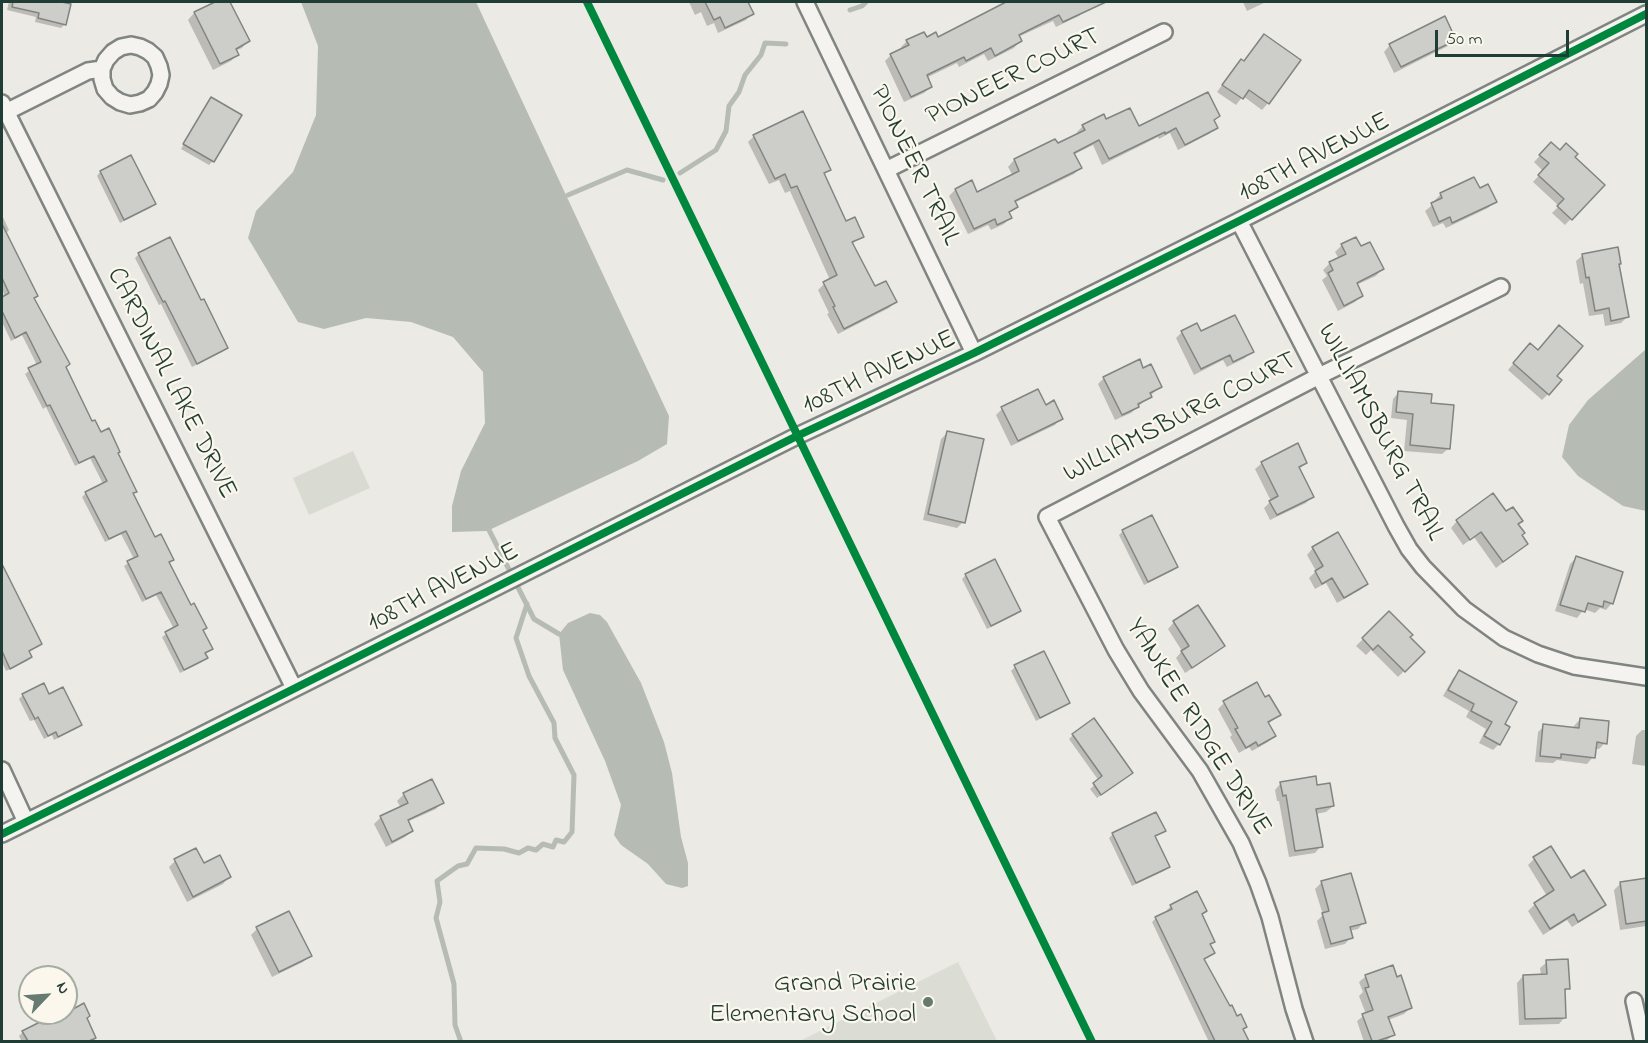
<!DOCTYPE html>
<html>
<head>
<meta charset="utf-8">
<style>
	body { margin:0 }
	#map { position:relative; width:1648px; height:1043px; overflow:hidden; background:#ebeae4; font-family:"Indie Flower",sans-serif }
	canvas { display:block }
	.frame { position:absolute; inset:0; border:3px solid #1f3d34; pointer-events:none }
	.north { position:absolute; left:18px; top:965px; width:60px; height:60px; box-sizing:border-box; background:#fbf7ec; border:2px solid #a3ada2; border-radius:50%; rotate:65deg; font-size:16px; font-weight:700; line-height:24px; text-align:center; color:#1f3d34 }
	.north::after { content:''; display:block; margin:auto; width:21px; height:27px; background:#667a72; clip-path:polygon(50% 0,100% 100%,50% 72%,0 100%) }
	.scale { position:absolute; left:1435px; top:30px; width:134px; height:27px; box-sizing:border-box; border:3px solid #1f3d34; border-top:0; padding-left:8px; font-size:18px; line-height:21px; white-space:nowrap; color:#1f3d34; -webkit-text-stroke:4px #fbf7ec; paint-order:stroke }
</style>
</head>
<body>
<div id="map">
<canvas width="1648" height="1043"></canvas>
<div class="frame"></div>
<div class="north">N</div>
<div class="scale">50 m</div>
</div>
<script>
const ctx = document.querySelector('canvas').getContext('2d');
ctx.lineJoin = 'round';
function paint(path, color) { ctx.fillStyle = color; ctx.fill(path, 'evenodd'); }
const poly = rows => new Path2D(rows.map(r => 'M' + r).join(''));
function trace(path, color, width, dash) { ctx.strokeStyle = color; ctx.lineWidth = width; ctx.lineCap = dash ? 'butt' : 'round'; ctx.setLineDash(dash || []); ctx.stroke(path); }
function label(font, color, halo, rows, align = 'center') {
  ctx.font = font + ' "Indie Flower",sans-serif'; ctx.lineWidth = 4.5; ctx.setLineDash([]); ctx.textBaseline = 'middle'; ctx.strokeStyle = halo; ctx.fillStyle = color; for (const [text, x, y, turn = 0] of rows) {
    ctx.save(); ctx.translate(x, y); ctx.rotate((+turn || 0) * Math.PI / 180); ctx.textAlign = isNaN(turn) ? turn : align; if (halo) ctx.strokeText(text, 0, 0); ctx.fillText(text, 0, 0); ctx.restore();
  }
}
const built = poly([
	[958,962,997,1041,800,1041]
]);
const green = poly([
	[353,451,370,488,309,515,293,478]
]);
const water = poly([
	[301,2,476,2,669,416,667,444,638,461,487,531,452,532,452,506,461,471,485,423,483,372,453,337,411,322,366,318,324,329,298,322,248,238,256,211,293,172,316,115,318,46],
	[1646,349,1646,511,1623,506,1578,476,1562,457,1569,425,1588,400],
	[590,613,600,615,607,622,641,683,664,742,672,773,681,837,688,863,688,886,682,888,666,884,648,864,621,845,614,835,621,805,605,761,563,670,559,634,568,623]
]);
const shadow = poly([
	[9,2,62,2,65,24,61,28,35,22,36,17,7,10],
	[218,2,228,2,248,41,242,48,235,51,237,55,231,61,213,70,188,20,194,13],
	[689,2,747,2,752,13,746,20,718,33,714,23,707,26,701,12,695,15],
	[1018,2,1081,2,1085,10,1079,16,1056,27,1053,21,1018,37,1020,41,1014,48,988,61,984,54,959,67,957,63,926,78,931,87,924,93,904,102,885,61,891,55,902,50,901,47,907,41,938,39],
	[1243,2,1266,2,1247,11],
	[1264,36,1268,103,1262,110,1243,96,1236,105,1217,92,1235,67,1241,61,1243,63],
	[1455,39,1448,46,1394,73,1384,52,1390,45],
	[211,99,213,161,209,165,181,149,207,103],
	[1219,116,1213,122,1216,128,1209,134,1178,150,1170,133,1159,139,1158,137,1102,165,1093,145,1073,155,1080,168,1074,174,1014,203,1016,207,1008,214,1010,218,1004,224,991,230,988,225,968,234,949,196,955,190,971,182,977,194,1013,176,1008,167,1014,160,1054,141,1057,145,1078,135,1077,132,1083,126,1105,121,1139,128],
	[754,136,829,169,824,175,845,223,862,236,852,244,875,288,895,302,889,308,838,334,827,314,829,313,818,290,824,284,830,280,790,191,785,193,779,180,769,184,748,142],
	[1551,144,1560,152,1573,157,1603,185,1565,225,1552,213,1559,206,1533,182,1543,171,1534,162],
	[131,157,154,204,150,208,120,223,97,176,100,172],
	[1479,190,1495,202,1488,208,1446,228,1443,223,1433,227,1425,211,1436,202,1435,200,1441,194],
	[2,215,9,230,6,233,33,299,65,368,91,423,116,454,135,491,132,494,155,539,172,560,168,564,211,649,204,655,206,658,202,662,180,673,162,637,174,629,156,595,142,602,124,566,134,559,121,534,105,542,82,497,86,493,103,484,90,458,75,466,46,407,43,409,25,374,37,365,22,335,11,341,2,322,2,299,5,297,2,289],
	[1342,245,1360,248,1382,269,1376,276,1356,285,1361,296,1355,302,1338,311,1322,280,1327,276,1323,270,1330,263,1339,259,1335,252],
	[139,254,201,302,226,348,222,352,192,367,161,304,159,305,135,258],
	[1583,255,1618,265,1627,317,1621,323,1605,326,1603,314,1589,316,1583,283,1580,284,1576,261],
	[1182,332,1200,333,1252,351,1245,358,1227,367,1223,360,1194,375,1176,338],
	[1524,351,1555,376,1548,394,1542,400,1508,370],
	[1143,370,1160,387,1131,413,1115,420,1098,384,1104,378],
	[1399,392,1429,404,1449,448,1442,454,1404,451,1407,420,1391,418,1393,399],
	[1045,407,1061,418,1055,425,1011,446,996,415,1002,409],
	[948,432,963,522,957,528,923,520,941,439],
	[1262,463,1306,463,1299,469,1312,496,1306,503,1270,520,1264,508,1271,501,1255,469],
	[1457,521,1517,525,1521,535,1527,544,1496,568,1474,537,1463,545,1451,528],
	[1123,531,1176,567,1172,571,1144,585,1119,535],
	[1313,548,1367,584,1360,590,1337,603,1326,583,1315,589,1309,578,1316,571,1307,555],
	[1576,558,1612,603,1606,610,1600,608,1595,613,1584,609,1577,618,1555,611,1570,564],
	[2,564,40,644,28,652,31,657,27,661,6,671,2,662],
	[966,575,1019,611,1015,615,987,629,962,579],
	[1198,607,1223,646,1217,652,1185,673,1176,658,1182,651,1168,629,1174,622],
	[1389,613,1423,652,1398,677,1371,650,1366,655,1356,646],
	[1015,667,1068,702,1064,706,1036,721,1011,671],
	[1459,672,1502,725,1499,744,1493,750,1479,743,1486,729,1466,717,1469,711,1443,696,1453,678],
	[23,695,49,696,80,725,76,729,54,740,52,735,44,739,34,720,30,721,19,699],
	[1265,699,1279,715,1268,724,1274,736,1268,742,1252,751,1249,747,1239,753,1230,737,1232,735,1218,709,1224,703],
	[1580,719,1605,743,1599,749,1594,749,1593,757,1587,764,1557,760,1553,763,1535,762,1538,732,1544,726,1573,729,1574,726],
	[1642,730,1646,730,1646,766,1632,764,1636,736],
	[1073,735,1127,777,1097,798,1090,789,1099,781,1069,739],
	[1281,783,1316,787,1333,806,1326,812,1316,814,1321,846,1315,853,1289,857,1279,801,1277,801,1275,790],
	[404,794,442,802,436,809,407,822,412,831,405,837,386,847,374,824,381,817,401,808,397,801],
	[1155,814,1164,831,1154,837,1168,867,1164,871,1132,886,1109,838,1113,834],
	[1534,859,1571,880,1604,905,1598,911,1572,927,1567,920,1543,935,1528,911,1535,904,1547,896,1528,865],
	[175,861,203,865,229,877,223,884,187,902,169,867],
	[1646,880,1646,926,1620,930,1614,890,1620,884],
	[1322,882,1364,922,1358,929,1349,931,1351,937,1345,944,1325,949,1317,921,1323,915,1315,889],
	[1171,906,1205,911,1201,916,1213,941,1209,946,1213,953,1203,960,1246,1038,1243,1042,1209,1042,1152,922,1156,918,1168,912,1167,910],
	[257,929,310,955,303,962,272,977,251,935],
	[1547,962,1568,988,1564,992,1565,1017,1559,1024,1519,1025,1517,983,1523,976,1541,975,1540,968],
	[1366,976,1410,1008,1404,1014,1388,1020,1393,1035,1385,1042,1364,1042,1357,1021,1366,1014,1359,996,1363,992,1359,982],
	[85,1019,95,1037,90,1042,22,1042,19,1036,23,1032,42,1025]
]);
const stream = poly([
	[850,10,862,6,866,2],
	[680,173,716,150,726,131,729,106,739,92,745,75,761,55,765,43,786,44],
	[568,195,627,170,663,180],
	[487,526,534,619,559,634],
	[461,1042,455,1025,454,984,436,918,440,902,437,881,458,866,467,864,476,848,504,849,519,853,528,848,536,850,543,844,553,847,556,840,564,842,572,832,574,775,555,738,554,723,529,676,516,638,527,604]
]);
const building = poly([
	[13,2,62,2,71,4,66,25,38,18,39,13,12,7,13,2],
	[215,2,230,2,250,41,236,49,239,55,220,64,194,12,215,2],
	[705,2,748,2,754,14,725,28,720,17,714,20,705,2],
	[1006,2,1106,2,1063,22,1059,15,1019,35,1022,41,995,56,991,48,966,61,964,57,927,75,932,87,911,97,890,54,909,45,906,40,924,32,927,37,936,32,938,37,1006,2],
	[1445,16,1456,40,1401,67,1389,44,1445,16],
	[1264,34,1301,60,1269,104,1249,90,1243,99,1222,85,1241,59,1244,61,1264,34],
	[1208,92,1220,116,1214,120,1218,128,1185,145,1176,128,1165,134,1165,132,1109,159,1099,140,1074,153,1082,168,1015,201,1018,207,1009,212,1012,218,997,225,995,219,974,229,955,189,972,180,977,192,1019,171,1014,159,1055,139,1058,143,1085,130,1082,125,1104,114,1106,119,1130,108,1139,126,1208,92],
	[211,97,242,115,214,162,183,144,211,97],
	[803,111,831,170,824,173,846,221,855,217,864,237,852,242,875,286,886,281,897,302,844,329,833,307,835,306,823,282,837,275,797,186,791,188,785,174,775,179,753,135,803,111],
	[1551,142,1560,150,1566,143,1578,154,1575,157,1605,185,1572,220,1557,206,1564,199,1538,175,1549,163,1539,155,1551,142],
	[131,155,156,204,124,220,100,171,131,155],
	[1474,177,1480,188,1488,184,1497,202,1452,223,1450,217,1439,222,1431,203,1442,198,1440,193,1474,177],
	[2,224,38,296,34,298,70,364,66,367,92,421,95,420,101,432,109,428,120,452,118,453,137,492,133,493,155,537,161,534,174,560,169,562,191,605,194,603,207,628,203,630,213,649,205,653,208,658,184,670,165,632,178,625,161,592,146,599,127,561,138,556,126,531,109,539,85,492,107,481,94,456,79,463,50,405,47,406,28,368,41,362,26,332,15,338,2,311,2,297,9,293,2,278,2,224],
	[170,237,201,300,204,299,228,348,197,364,165,301,163,302,138,253,170,237],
	[1356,237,1361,246,1370,242,1384,269,1357,283,1363,296,1344,306,1328,273,1333,270,1329,262,1346,254,1341,244,1356,237],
	[1618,247,1621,264,1619,264,1629,317,1611,321,1609,308,1595,311,1589,277,1586,278,1582,254,1618,247],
	[1235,315,1254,352,1233,362,1230,355,1201,369,1181,331,1197,323,1201,331,1235,315],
	[1559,325,1583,346,1557,376,1562,380,1549,395,1513,363,1530,343,1538,350,1559,325],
	[1140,359,1143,368,1151,364,1162,387,1150,393,1152,397,1138,404,1139,407,1122,415,1103,377,1140,359],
	[1038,389,1046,405,1054,400,1063,419,1018,441,1001,407,1038,389],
	[1398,391,1432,394,1431,403,1454,405,1450,449,1410,445,1413,414,1396,412,1398,391],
	[947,431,984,439,965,523,928,514,947,431],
	[1298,443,1307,463,1299,467,1314,497,1277,515,1269,501,1278,496,1261,462,1298,443],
	[1493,493,1506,511,1513,507,1523,521,1518,524,1525,533,1522,535,1528,544,1503,562,1481,532,1470,540,1456,520,1493,493],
	[1152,515,1178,567,1148,582,1122,530,1152,515],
	[1338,532,1368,584,1344,598,1332,578,1322,584,1315,571,1323,566,1312,547,1338,532],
	[1576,556,1623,572,1613,604,1604,601,1603,607,1588,603,1585,612,1560,605,1576,556],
	[995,559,1021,611,991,626,965,574,995,559],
	[2,564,42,644,29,651,32,657,10,669,2,651,2,564],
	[1198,605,1225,646,1192,668,1181,651,1189,646,1173,621,1198,605],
	[1389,611,1413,635,1410,637,1425,652,1405,672,1378,645,1373,650,1362,638,1389,611],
	[1044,651,1070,703,1040,718,1014,665,1044,651],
	[1459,670,1517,702,1505,724,1510,727,1500,745,1484,736,1492,722,1471,711,1474,704,1448,690,1459,670],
	[1257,682,1265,697,1269,695,1281,715,1268,722,1276,736,1258,746,1256,742,1246,748,1235,729,1238,728,1223,701,1257,682],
	[44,683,49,694,63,687,82,725,58,737,56,732,48,736,38,717,35,719,22,694,44,683],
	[1094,718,1133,773,1101,795,1093,783,1102,776,1072,734,1094,718],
	[1580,718,1609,721,1607,744,1597,742,1595,758,1561,754,1561,758,1540,756,1543,724,1579,728,1580,718],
	[1316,776,1317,785,1330,783,1334,806,1316,809,1323,847,1295,851,1286,795,1283,796,1280,782,1316,776],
	[432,779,444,803,408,820,413,831,392,842,380,816,408,803,403,793,432,779],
	[1156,812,1166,831,1155,836,1170,867,1136,883,1112,833,1156,812],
	[1551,846,1571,878,1584,870,1606,905,1578,922,1574,914,1550,929,1534,903,1554,890,1533,857,1551,846],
	[196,848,204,863,220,855,231,877,193,897,174,859,196,848],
	[1351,873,1366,923,1350,927,1353,938,1331,944,1322,913,1329,911,1321,881,1351,873],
	[1647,878,1647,921,1626,924,1620,882,1647,878],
	[1197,891,1207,911,1202,914,1215,942,1210,944,1215,953,1204,959,1230,1006,1232,1005,1237,1016,1241,1014,1247,1027,1243,1029,1249,1041,1215,1041,1155,917,1172,909,1170,905,1197,891],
	[289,911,312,956,279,972,256,927,289,911],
	[1568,959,1570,989,1565,989,1566,1018,1525,1019,1523,975,1547,974,1546,960,1568,959],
	[1393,965,1397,977,1401,975,1412,1008,1388,1017,1395,1035,1377,1041,1372,1041,1362,1014,1373,1010,1365,988,1369,987,1365,975,1393,965],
	[84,1003,90,1016,87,1018,96,1038,89,1041,28,1041,22,1031,42,1021,43,1023,66,1013,84,1003]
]);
const minor = poly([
	[805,2,974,353],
	[2,103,294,688],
	[6,112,88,71,102,69,106,60,113,52,121,47,131,45,140,47,148,51,155,57,159,66,161,75,159,84,155,92,149,99,140,103,130,105,120,102,112,97,105,89,102,79,102,69],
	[886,170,1164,32],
	[1239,221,1396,526,1409,549,1423,567,1464,609,1504,638,1538,654,1574,666,1646,677],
	[2,770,26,822],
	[2,834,184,744,797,436,974,353,1239,221,1646,14],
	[1634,1001,1643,1042],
	[1305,1042,1294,1009,1270,917,1258,883,1241,843,1200,771,1141,691,1116,650,1047,517,1319,376,1501,287]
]);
const cycleway = poly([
	[587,2,1092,1042],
	[2,834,184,744,797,436,974,353,1239,221,1646,14]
]);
const markers = [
	[928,1002,6,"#667a72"]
];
const streetNames = [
	["PIONEER COURT",1014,78,-26],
	["108TH AVENUE",1315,159,-27],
	["PIONEER TRAIL",913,166,64],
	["108TH AVENUE",880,374,-25],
	["CARDINAL LAKE DRIVE",170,384,63],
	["WILLIAMSBURG COURT",1181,419,-27],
	["WILLIAMSBURG TRAIL",1379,433,62],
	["108TH AVENUE",444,589,-27],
	["YANKEE RIDGE DRIVE",1197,728,58]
];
const poiNames = [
	["Grand Prairie",916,986],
	["Elementary School",916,1017]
];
paint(built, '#dbdcd3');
paint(green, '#d9dbd2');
paint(water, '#b6bcb4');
paint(shadow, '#0003');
trace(stream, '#b6bcb4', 5);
paint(building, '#cdceca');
trace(building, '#808581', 1.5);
trace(minor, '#808581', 20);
trace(minor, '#f4f3ef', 15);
trace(cycleway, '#00873e', 8);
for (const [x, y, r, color] of markers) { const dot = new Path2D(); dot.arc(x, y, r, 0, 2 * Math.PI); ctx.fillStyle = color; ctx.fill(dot); trace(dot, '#fbf7ec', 2); }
label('27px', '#1f3d34', '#fbf7ec', streetNames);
label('27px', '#1f3d34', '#fbf7ec', poiNames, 'right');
</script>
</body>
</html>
